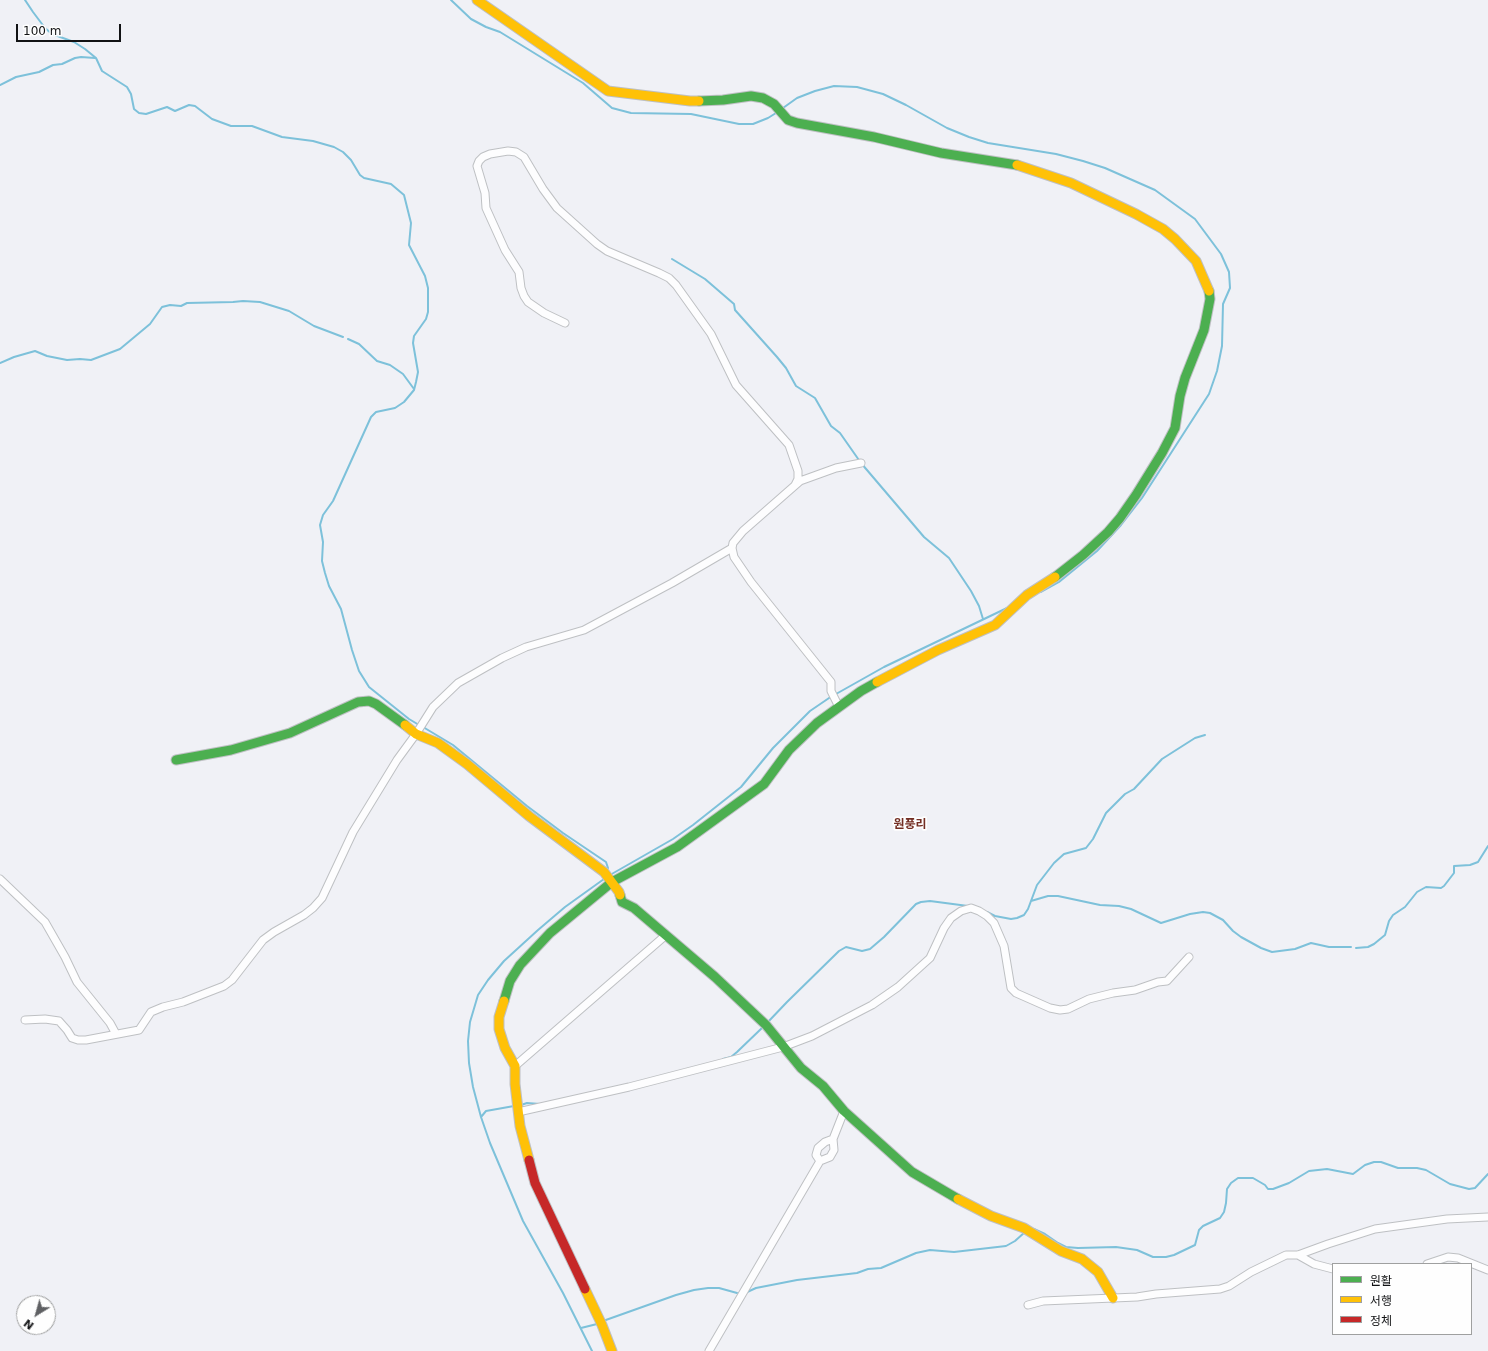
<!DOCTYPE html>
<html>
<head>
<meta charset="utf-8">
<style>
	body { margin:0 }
	#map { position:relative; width:1488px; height:1351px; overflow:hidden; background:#f0f1f6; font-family:"DejaVu Sans","Noto Sans KR",sans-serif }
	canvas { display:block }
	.legend { position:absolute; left:1332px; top:1263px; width:140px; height:72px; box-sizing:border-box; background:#fefefe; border:1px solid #9fa0a0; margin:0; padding:5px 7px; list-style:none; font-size:12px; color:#111214 }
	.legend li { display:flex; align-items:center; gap:8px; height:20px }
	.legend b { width:20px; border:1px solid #9fa0a0 }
	.north { position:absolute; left:16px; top:1295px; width:40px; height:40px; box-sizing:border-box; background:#fefefe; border:1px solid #9fa0a0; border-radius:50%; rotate:217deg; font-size:11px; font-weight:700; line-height:16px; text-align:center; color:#111214 }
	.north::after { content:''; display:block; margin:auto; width:14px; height:18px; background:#5f6063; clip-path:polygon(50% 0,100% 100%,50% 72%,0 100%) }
	.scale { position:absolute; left:16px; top:24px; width:105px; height:18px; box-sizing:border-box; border:2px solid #111214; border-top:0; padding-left:5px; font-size:12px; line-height:14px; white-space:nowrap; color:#111214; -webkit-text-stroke:3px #fefefe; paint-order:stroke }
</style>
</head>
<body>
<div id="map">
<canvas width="1488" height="1351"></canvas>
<ul class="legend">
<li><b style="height:5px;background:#4caf50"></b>원활</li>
<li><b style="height:5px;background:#ffc107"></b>서행</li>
<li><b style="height:5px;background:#c62828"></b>정체</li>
</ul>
<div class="north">N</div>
<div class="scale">100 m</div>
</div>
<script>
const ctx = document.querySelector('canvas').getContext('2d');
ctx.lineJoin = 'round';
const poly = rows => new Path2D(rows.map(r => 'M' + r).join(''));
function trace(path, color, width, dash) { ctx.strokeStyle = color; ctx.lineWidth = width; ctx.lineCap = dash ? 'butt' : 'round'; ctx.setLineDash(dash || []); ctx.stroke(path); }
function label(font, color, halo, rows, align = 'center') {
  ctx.font = font + ' "DejaVu Sans","Noto Sans KR",sans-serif'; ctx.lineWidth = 3.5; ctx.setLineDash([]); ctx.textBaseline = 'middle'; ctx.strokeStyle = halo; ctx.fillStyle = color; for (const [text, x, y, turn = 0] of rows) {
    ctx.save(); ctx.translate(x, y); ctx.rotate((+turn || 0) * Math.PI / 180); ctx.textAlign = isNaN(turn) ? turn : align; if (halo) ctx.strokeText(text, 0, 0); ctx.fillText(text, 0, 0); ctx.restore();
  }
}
const stream = poly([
	[25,0,33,12,45,28,52,34,74,42,85,49,96,58,102,71,127,87,131,94,134,109,139,113,146,114,167,107,175,111,189,105,195,106,212,119,231,126,252,126,282,137,313,141,334,147,343,152,351,160,360,175,364,178,391,184,404,195,411,223,409,245,425,276,428,288,428,312,426,319,414,336,413,343,418,372,416,382,414,390,404,402,395,408,376,412,371,417,333,501,323,515,320,525,323,542,322,561,325,573,329,586,341,609,352,650,359,671,369,687,409,719,419,725],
	[451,0,471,19,486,27,500,32,583,83,612,108,631,113,691,114,739,124,753,124,768,118,776,113],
	[0,85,16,77,39,72,53,65,62,64,75,58,81,57,95,58],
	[783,108,797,98,815,91,834,86,857,87,883,94,906,105,947,128,969,137,988,143,1056,154,1083,161,1105,168,1155,190,1195,219,1221,254,1229,272,1230,288,1223,304,1222,346,1217,371,1209,394,1142,498,1121,525,1097,551,1059,582,1041,592],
	[672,259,705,279,734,304,735,310,777,357,786,368,796,386,815,398,831,426,840,433,861,463,924,537,949,558,971,591,979,606,983,619],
	[348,339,359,344,377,361,390,365,403,374,414,389],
	[0,363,14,357,35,351,47,356,67,360,80,359,91,360,120,349,150,324,162,307,170,305,181,306,187,303,233,302,243,301,260,302,289,311,314,326,343,337],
	[836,694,884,667,1007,608],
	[423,727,453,745,527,806,563,833,606,862,608,868,606,871],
	[610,875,673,839,693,825,741,787,773,748,810,711,832,696],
	[1031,901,1048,896,1058,896,1100,905,1119,906,1131,909,1161,923,1190,914,1203,912,1210,913,1223,920,1233,931,1241,937,1261,948,1272,952,1295,949,1311,943,1329,947,1351,947],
	[987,912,995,916,1011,919,1017,918,1024,915,1028,909,1037,885,1054,863,1064,854,1086,848,1093,839,1106,813,1125,794,1134,789,1162,759,1195,738,1205,735],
	[1356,948,1368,947,1374,944,1385,935,1389,921,1393,915,1405,907,1417,892,1426,887,1441,888,1444,886,1454,873,1454,866,1470,865,1478,862,1488,846],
	[767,1023,787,1002,839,951,846,947,862,951,870,949,884,937,916,904,921,902,930,901,968,906],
	[723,1059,731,1057,737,1052,763,1027],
	[521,1105,527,1103,540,1104],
	[481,1117,486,1111,514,1106],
	[1034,1229,1045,1234,1058,1243,1066,1247,1078,1248,1116,1247,1137,1250,1153,1257,1166,1257,1174,1255,1195,1245,1199,1230,1203,1226,1220,1218,1224,1212,1226,1203,1227,1189,1231,1183,1238,1178,1253,1178,1265,1185,1268,1189,1273,1189,1289,1183,1309,1171,1327,1169,1353,1174,1365,1165,1374,1162,1381,1162,1398,1168,1417,1168,1426,1170,1450,1184,1469,1189,1475,1188,1488,1174],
	[745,1293,756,1288,797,1280,857,1273,868,1269,881,1268,916,1253,930,1250,954,1252,1006,1246,1015,1241,1025,1232],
	[603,1321,676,1295,694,1290,708,1288,719,1288,737,1293],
	[581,1328,597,1324],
	[592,1351,563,1293,523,1221,490,1143,481,1117,473,1087,469,1063,468,1041,470,1022,478,995,488,980,504,961,538,930,565,907,604,879]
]);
const street = poly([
	[565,323,544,313,528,302,524,296,521,288,519,272,505,250,486,208,485,193,477,166,479,161,483,157,490,154,508,151,516,152,524,157,543,189,557,208,597,244,607,251,659,273,669,278,676,285,711,334,736,385,789,445,798,471,798,479,795,485],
	[839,707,831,691,831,682,751,582,734,557,732,548,733,543,743,531,800,481,836,468,861,463],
	[0,879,45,922,65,957,77,982,110,1023,116,1034],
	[25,1020,45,1019,59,1021,67,1030,72,1038,78,1040,86,1040,139,1030,151,1012,163,1007,183,1002,224,986,232,980,263,940,274,932,304,915,313,908,322,898,353,832,397,760,416,734,433,707,458,683,502,658,526,647,584,630,672,583,732,548],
	[515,1066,666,935],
	[518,1112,629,1087,783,1047,812,1036,872,1005,898,987,930,958,944,928,951,918,961,911,971,908,979,911,987,916,994,923,1004,946,1011,988,1016,993,1050,1008,1060,1010,1068,1009,1089,999,1113,993,1135,990,1158,982,1167,981,1189,957],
	[833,1139,844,1111],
	[1298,1255,1314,1264,1333,1269],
	[1427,1264,1448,1257,1458,1258,1488,1270],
	[1028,1305,1043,1301,1137,1297,1156,1294,1220,1289,1229,1286,1251,1272,1286,1255,1298,1255,1328,1244,1375,1229,1447,1219,1488,1217],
	[709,1351,820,1161,830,1157,834,1150,833,1139,825,1142,818,1148,816,1155,820,1161]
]);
const fast = poly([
	[699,101,723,100,751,96,763,98,774,104,788,120,797,123,874,137,941,153,1017,165],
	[1055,577,1083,555,1108,532,1120,518,1136,495,1162,453,1175,428,1180,396,1185,378,1204,330,1210,299,1209,291],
	[176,760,231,750,290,733,358,702,369,701,376,704,405,725],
	[620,895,622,902,634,908,715,977,766,1025,801,1068,823,1086,844,1111,912,1172,958,1199],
	[504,1001,510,981,520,965,550,933,612,882,677,847,764,784,789,750,817,723,861,691,877,682]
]);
const slow = poly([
	[477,0,608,91,690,101,699,101],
	[1017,165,1071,183,1136,214,1163,229,1175,239,1196,261,1209,291],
	[877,682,938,650,995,625,1027,595,1055,577],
	[405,725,416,734,438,743,467,764,529,816,604,872,619,892,620,895],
	[504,1001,499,1017,499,1029,505,1048,515,1066,515,1084,520,1126,529,1160],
	[958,1199,991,1216,1024,1228,1061,1251,1082,1259,1098,1272,1113,1298],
	[585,1289,602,1325,612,1351]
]);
const jam = poly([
	[529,1160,535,1183,585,1289]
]);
const quarterNames = [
	["원풍리",910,825]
];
trace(stream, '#7dc1da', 2);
trace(street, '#bec0c3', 9);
trace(fast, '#bec0c3', 11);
trace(slow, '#bec0c3', 11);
trace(jam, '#bec0c3', 11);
trace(street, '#fdfdfe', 7);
trace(fast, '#4caf50', 9);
trace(slow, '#ffc107', 9);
trace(jam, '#c62828', 9);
label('bold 12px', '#732e23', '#fefefe', quarterNames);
</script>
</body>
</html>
